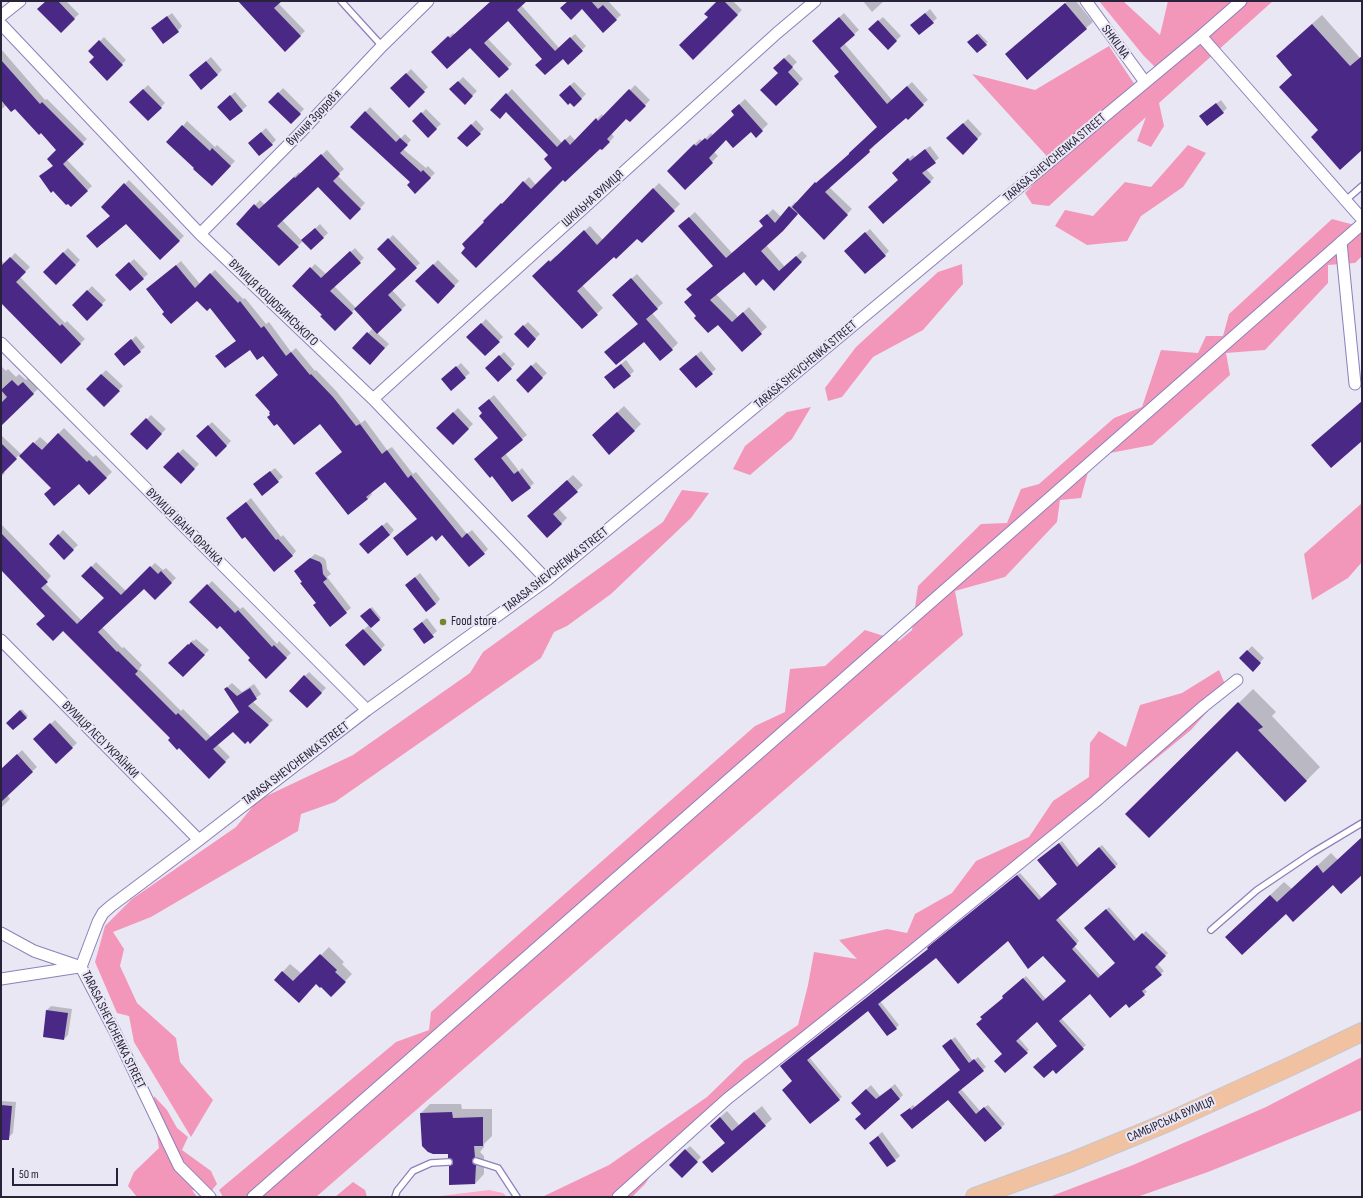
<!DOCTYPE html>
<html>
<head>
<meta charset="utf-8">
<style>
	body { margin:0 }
	#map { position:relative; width:1363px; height:1198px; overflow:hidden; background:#e9e7f4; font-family:"Sofia Sans Condensed",sans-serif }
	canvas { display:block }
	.frame { position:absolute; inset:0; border:2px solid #28223a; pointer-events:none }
	.scale { position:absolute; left:12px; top:1168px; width:106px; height:18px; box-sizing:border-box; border:2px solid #28223a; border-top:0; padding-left:5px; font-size:12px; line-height:14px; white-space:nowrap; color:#28223a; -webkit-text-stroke:3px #e9e7f4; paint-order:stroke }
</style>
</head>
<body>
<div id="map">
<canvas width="1363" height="1198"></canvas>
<div class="frame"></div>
<div class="scale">50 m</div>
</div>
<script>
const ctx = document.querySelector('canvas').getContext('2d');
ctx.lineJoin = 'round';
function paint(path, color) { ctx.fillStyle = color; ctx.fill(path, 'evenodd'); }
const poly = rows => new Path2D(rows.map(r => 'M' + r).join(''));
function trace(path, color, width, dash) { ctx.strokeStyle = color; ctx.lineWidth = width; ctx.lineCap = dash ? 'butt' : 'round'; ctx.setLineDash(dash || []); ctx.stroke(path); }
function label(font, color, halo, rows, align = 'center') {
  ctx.font = font + ' "Sofia Sans Condensed",sans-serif'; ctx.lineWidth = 4; ctx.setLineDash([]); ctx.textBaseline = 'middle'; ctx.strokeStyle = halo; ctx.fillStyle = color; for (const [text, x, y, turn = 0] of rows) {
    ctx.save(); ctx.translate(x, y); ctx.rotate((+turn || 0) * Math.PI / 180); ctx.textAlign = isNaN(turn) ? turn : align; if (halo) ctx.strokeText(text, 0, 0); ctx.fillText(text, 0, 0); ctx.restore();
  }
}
const green = poly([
	[489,1190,503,1193,507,1197,432,1197]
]);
const forest = poly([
	[1099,1,1123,1,1160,35,1168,1,1273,1,1159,103,1164,126,1151,147,1137,141,1146,117,1049,206,1032,204,1025,193,1053,163,972,74,1035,90,1109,46,1139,91,1155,67,1143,55],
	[1188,145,1206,153,1183,187,1141,216,1127,241,1087,245,1055,226,1065,210,1093,216,1125,182,1151,187],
	[1332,219,1362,227,1362,256,1355,263,1328,265,1328,283,1265,350,1226,353,1230,375,1152,445,1110,453,1088,472,1081,498,1060,500,1057,522,1005,577,955,591,963,635,316,1197,223,1197,219,1190,396,1042,429,1030,431,1012,755,726,785,712,790,669,825,666,865,630,899,641,912,630,918,586,981,524,1007,523,1021,489,1039,484,1114,418,1142,407,1161,350,1198,353,1206,336,1223,336,1229,314],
	[962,264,963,284,923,330,873,357,842,397,828,401,825,388,856,347,938,272],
	[811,407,792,439,750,475,733,469,745,446,787,412],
	[682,490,709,493,691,518,611,594,567,626,554,632,541,658,335,802,301,814,298,831,151,917,113,932,124,949,120,966,137,1003,176,1038,180,1062,213,1100,191,1137,134,1042,129,1016,117,1013,95,962,105,926,132,899,236,827,258,800,353,755,470,673,483,652,663,522],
	[1362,503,1362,562,1348,578,1312,600,1304,554],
	[1219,670,1227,689,1191,730,828,1027,796,1041,755,1085,676,1138,645,1184,632,1197,542,1197,609,1165,707,1097,744,1061,798,1025,808,985,814,952,857,959,839,940,887,929,907,933,915,914,952,893,976,861,1029,837,1053,801,1089,777,1090,743,1099,731,1126,747,1140,705,1182,693],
	[1362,1057,1362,1110,1208,1172,1137,1197,1049,1197,1133,1165,1266,1107],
	[154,1096,167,1110,177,1128,188,1137,182,1150,211,1171,217,1184,209,1194,192,1190,197,1197,137,1197,128,1186,134,1172,159,1148,154,1116],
	[353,1182,365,1190,367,1197,335,1197]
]);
const shadow = poly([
	[47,1,66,1,79,14,61,31],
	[240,1,278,1,278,3,305,31,285,50],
	[492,1,525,1,521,5,559,48,575,34,586,46,582,50,563,58,543,59,508,19,487,38,512,64,499,77,470,46,432,52,453,33,455,35],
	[569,1,608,1,621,15,603,31,582,8],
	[718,1,733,1,742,10,693,58,709,17],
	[863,1,884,1,872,12],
	[1068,1,1076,1,1093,22,1027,78,1013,47],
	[930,9,937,18,933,22,916,21],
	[172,13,182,26,178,31,157,24],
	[844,13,859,30,844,43,892,100,912,82,928,100,873,145,874,146,869,151,829,187,852,209,824,238,798,213,788,224,766,245,785,267,802,251,807,256,774,290,763,278,744,271,716,294,738,317,749,307,767,327,742,350,718,323,697,316,693,295,714,265,685,221,695,212,732,253,764,226,760,222,773,209,781,217,795,202,797,203,821,178,822,179,851,154,878,127,840,72,818,37],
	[1322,15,1360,58,1362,56,1362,149,1319,130,1293,74,1286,47],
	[883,17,901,36,888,48,874,25],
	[979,33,988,42,977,52,968,43],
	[104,37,126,60,107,79,96,57,90,51],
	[1,49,45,100,47,99,87,139,66,159,92,186,71,205,40,176,54,165,58,150,15,107,6,105,1,110],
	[789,54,797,62,792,67,803,79,776,105,779,73,774,68],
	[211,57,222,70,217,75,194,71],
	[411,69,428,87,409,106,392,88],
	[463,77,477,91,465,103,451,89],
	[574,82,586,94,574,106,564,91],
	[148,85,165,103,148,120,130,102],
	[635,85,650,100,630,121,626,117,611,133,614,137,602,149,600,147,563,178,486,222,484,221,529,177,536,185,553,168,550,155,506,111,492,110,512,89,562,143,570,135,576,141,602,114,604,117],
	[283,88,304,109,291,123,270,102],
	[235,92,247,106,230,120,223,102],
	[745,99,768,124,756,136,751,131,726,139,714,152,718,156,685,189,668,171,700,139,703,141,711,133,713,135,736,115,732,111],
	[1221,100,1227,108,1223,112,1205,112],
	[370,107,401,138,405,134,411,140,403,149,426,168,428,166,435,173,430,178,411,182,351,127],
	[426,109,441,124,428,136,414,121],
	[968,119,982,134,963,153,948,138],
	[476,120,484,129,467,146,459,138],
	[187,121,215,147,217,145,235,161,217,180,183,126],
	[266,128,276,140,272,144,254,139],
	[930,146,939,158,926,169,934,178,930,182,899,180,893,173,913,155,915,157],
	[327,150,344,169,337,175,365,203,350,219,318,186,282,220,302,241,320,224,328,233,311,249,303,241,279,265,237,224,260,200,265,205,299,172,301,174],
	[129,180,184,236,160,259,126,223,111,216,102,207],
	[659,183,680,204,642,242,637,237,614,255,582,285,603,308,582,328,539,270,556,256,556,257,590,226,603,240],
	[870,229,889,251,885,255,849,247],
	[393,235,420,263,392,290,406,305,377,333,389,344,370,363,354,348,373,328,355,309,335,330,323,315,294,286,315,264,326,274,355,248,364,258,334,286,356,308,397,269,378,249],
	[68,248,80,260,56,284,44,272],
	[15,253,30,267,20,277,65,323,67,321,85,339,61,362,1,299,1,260,5,264],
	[134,259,148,274,130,290,121,271],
	[438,260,459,281,438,302,417,281],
	[181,261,200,284,215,270,243,299,245,298,266,324,269,322,291,352,296,348,315,371,316,370,337,392,361,423,365,420,387,450,392,447,413,474,416,472,467,534,472,530,488,549,484,553,442,534,418,519,385,481,371,492,372,494,368,499,348,514,343,451,263,355,250,349,217,356,237,340,210,307,197,299,165,312,152,285],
	[637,274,663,303,652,313,678,343,672,349,644,341,611,346,638,324,619,289],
	[92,286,106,300,87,319,73,305],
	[486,319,503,337,485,354,468,337],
	[528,322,540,334,528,346,515,334],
	[136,336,145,347,124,364,120,350],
	[701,351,716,369,696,387,685,365],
	[504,352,515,364,498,381,486,368],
	[626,360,634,371,630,375,610,373],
	[536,362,547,373,528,391,517,380],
	[461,363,470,373,465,377,447,375],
	[2,367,6,371,8,369,16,377,19,374,26,380,30,376,40,387,1,425,1,369],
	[106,370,123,386,104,405,87,389],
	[494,395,527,435,505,453,519,471,522,468,534,483,530,487,492,475,499,438,484,413,484,404],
	[624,406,641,424,634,431,600,428],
	[458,408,473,424,453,444,437,428],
	[151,415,166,429,147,448,132,434],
	[212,422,231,441,216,456,197,436],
	[64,428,93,457,96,455,112,472,89,494,79,483,52,487,19,455,3,471,5,473,1,477,1,435,22,455,40,437,48,444],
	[183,449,199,464,181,482,165,467],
	[275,468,283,477,278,481,259,480],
	[573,475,583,485,558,508,567,518,548,537,534,511],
	[251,498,281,537,283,535,296,551,292,556,245,536,227,518],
	[387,522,394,530,390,535,365,540],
	[1,524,51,576,45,583,82,621,106,598,83,576,96,562,126,591,155,563,163,570,166,568,176,578,155,599,144,588,102,627,122,648,124,647,142,665,139,669,181,711,183,709,211,737,240,712,225,689,232,683,242,692,254,684,261,694,252,701,273,720,250,742,233,731,217,744,230,757,209,777,63,630,46,615,1,568],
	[63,530,78,545,64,558,50,544],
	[315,554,324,558,326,561,327,569,331,574,327,577,351,608,330,625,304,582,300,567],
	[420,573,440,599,436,604,406,585],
	[212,581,240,609,243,607,277,644,279,641,291,653,266,677,252,658,220,625,191,602],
	[372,607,381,618,370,628,385,645,381,649,351,641,369,625,361,616],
	[427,618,437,631,424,643,418,625],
	[196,639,209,650,183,676,169,663,193,640,194,641],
	[1252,646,1264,658,1253,670,1240,658],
	[309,672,326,688,307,707,290,690],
	[1253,689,1276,712,1272,716,1320,767,1306,781,1237,750,1127,814],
	[22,709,28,716,14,729,8,723],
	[55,720,77,743,56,762,35,739],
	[22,750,37,767,7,795,10,799,1,808,2,770],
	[1362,837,1362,873,1333,884,1286,913,1226,937,1284,882,1292,889,1331,853,1338,860],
	[1062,841,1080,865,1102,845,1118,864,1058,917,1079,941,1074,946,1101,976,1117,963,1088,926,1109,907,1137,939,1146,931,1168,953,1157,963,1164,971,1144,988,1147,992,1144,994,1126,1003,1090,992,1061,1018,1086,1045,1056,1072,1058,1046,1037,1020,1018,1037,1029,1050,1005,1072,1003,1054,1004,998,1003,996,1026,976,1046,999,1067,981,1044,954,1008,940,936,957,880,1001,899,1025,896,1028,868,1010,809,1057,842,1097,839,1099,793,1081,781,1066,929,949,932,944,1020,873,1042,898,1058,884,1041,858],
	[329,947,344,962,342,964,352,974,331,996,321,985,316,983,275,980,290,964,302,974],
	[51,1006,72,1009,68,1035,64,1039,47,1010],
	[955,1037,973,1061,978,1057,986,1067,961,1089,980,1111,988,1105,1005,1124,986,1141,948,1098,912,1128,905,1112,913,1105,915,1107,961,1070,947,1043],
	[895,1084,903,1095,899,1099,862,1114,856,1099,871,1085,880,1096],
	[1,1101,16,1102,13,1133,9,1137,1,1137],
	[430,1104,461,1104,462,1109,492,1109,492,1136,484,1144,484,1147,480,1152,484,1156,484,1174,475,1184,450,1167,454,1163,454,1159,421,1113],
	[762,1106,772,1119,712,1171,710,1155,726,1142,718,1119,727,1111,739,1125],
	[882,1132,900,1156,888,1166,870,1143],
	[690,1146,701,1157,682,1177,670,1165]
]);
const building = poly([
	[46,1,58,1,75,19,61,33,37,9],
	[238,1,282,1,274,8,301,36,285,52],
	[491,1,527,1,517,10,555,51,570,37,583,51,568,65,563,59,545,75,535,65,542,59,508,21,484,43,509,69,499,78,470,48,447,69,431,52,448,36,450,38],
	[568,1,591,1,598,9,603,5,617,20,603,33,582,9,571,20,560,8],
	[717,1,724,1,738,15,693,60,679,45,708,17,704,14],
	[1065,3,1087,29,1027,80,1005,54],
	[925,13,934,23,919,35,910,25],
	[167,16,179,32,163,44,151,28],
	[839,17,855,35,840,48,887,104,907,86,924,105,908,120,906,118,869,150,870,152,825,192,848,215,824,240,792,207,815,182,816,183,849,154,849,153,877,127,834,76,839,72,812,41],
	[878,20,897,41,888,50,868,29],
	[1312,24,1350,66,1362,56,1362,150,1340,170,1311,137,1318,130,1279,87,1292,75,1276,56],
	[977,34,987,45,977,53,967,42],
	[99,40,123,65,107,81,89,62,94,57,88,51],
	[784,58,793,67,788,72,799,84,776,106,760,90,778,73,773,68],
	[1,60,40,104,42,102,84,144,63,164,88,191,71,207,68,204,66,205,53,191,51,193,39,176,53,166,47,159,56,150,41,133,39,135,15,109,11,112,1,100],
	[206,61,218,75,201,90,189,75],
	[406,73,425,92,409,108,390,88],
	[458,81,473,96,465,105,449,89],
	[570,85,582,99,574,107,570,103,568,105,559,95],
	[143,89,162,108,148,121,129,102],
	[629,89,646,106,630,122,626,119,607,139,610,142,602,150,600,149,565,182,563,180,476,268,461,253,465,248,462,244,484,222,483,221,501,203,502,204,523,181,531,189,552,168,544,159,548,155,506,112,500,119,490,110,506,93,557,147,565,139,570,145,596,118,598,121],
	[278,92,301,114,291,124,268,102],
	[230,95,243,111,230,121,217,107],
	[1216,103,1224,113,1207,126,1199,116],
	[739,104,763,131,756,138,751,132,733,148,726,140,709,158,713,163,685,190,667,171,694,144,696,146,705,138,707,140,734,115,731,111],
	[365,111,396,142,400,138,408,145,400,153,421,172,423,170,431,178,415,194,407,185,410,182,350,127],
	[421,112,437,129,428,138,412,121],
	[963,123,978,139,963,155,946,138],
	[471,124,481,134,467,147,457,138],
	[182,125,210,151,212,148,231,166,212,186,193,169,194,168,166,142],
	[261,132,273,145,259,156,248,143],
	[925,149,936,163,922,173,931,182,883,224,868,207,898,180,892,173,908,158,910,161],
	[321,154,340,174,333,181,361,209,350,220,318,187,277,226,299,247,279,266,236,224,254,204,259,209,294,177,295,178],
	[124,183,180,241,160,260,126,224,97,248,86,236,110,216,101,207],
	[653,188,675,211,642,243,637,239,616,259,614,257,577,291,598,315,582,329,532,276,549,260,550,262,584,230,597,245],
	[789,206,798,214,783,231,761,251,779,271,796,256,802,262,774,291,763,279,756,286,744,272,710,300,732,322,743,312,762,334,742,352,718,325,708,333,694,318,696,316,684,302,692,295,686,289,713,266,678,226,689,217,726,258,763,226,759,221,767,214,775,223],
	[315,228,324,238,311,250,301,240],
	[865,232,886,256,865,274,844,251],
	[388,238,417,268,388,295,402,310,377,334,354,309,396,269,377,249],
	[350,251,361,263,330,291,353,313,335,331,320,316,322,315,292,286,310,267,321,278],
	[63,252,76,265,56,285,43,272],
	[10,257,26,272,16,282,60,326,62,324,81,344,61,364,1,303,1,266],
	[129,262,144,279,130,291,115,275],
	[433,264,455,286,438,304,415,281],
	[176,265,195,288,210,273,238,303,240,301,261,328,264,326,286,356,291,352,310,375,311,374,333,397,356,426,360,424,382,454,387,450,408,478,411,475,462,538,467,533,485,554,469,567,442,535,436,541,432,536,407,556,393,538,417,519,385,482,366,497,368,499,348,515,315,473,342,452,320,424,294,445,277,424,274,426,267,417,270,415,269,413,270,412,255,395,278,375,263,356,257,360,250,350,225,368,215,356,236,341,210,308,207,311,197,301,171,324,162,314,164,312,146,289],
	[631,278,658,309,646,319,673,350,660,361,644,342,616,365,604,352,638,324,612,295],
	[87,290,103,305,87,321,72,305],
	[481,323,500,342,485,356,466,337],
	[523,325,536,339,528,348,514,334],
	[367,332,385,348,370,365,352,348],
	[131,339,141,352,124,366,114,354],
	[499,355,512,369,498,382,485,368],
	[696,355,713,374,696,388,679,369],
	[621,364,631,376,614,389,604,377],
	[531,365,543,378,528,393,516,380],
	[456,366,466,378,451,391,441,379],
	[101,374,120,391,104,407,86,389],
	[12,380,18,386,23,382,34,394,1,426,1,403,7,397,1,390],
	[489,399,523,440,501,458,514,474,518,471,531,488,512,502,492,476,490,478,474,459,498,438,479,416,482,413,478,408],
	[1362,401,1362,441,1331,468,1311,445],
	[453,412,469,429,453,445,436,428],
	[617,412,635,431,609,455,592,435],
	[146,418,162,434,147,450,130,434],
	[208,425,227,446,216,457,196,436],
	[58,433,87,462,89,460,107,478,89,495,79,484,54,506,44,494,51,488,19,456,33,442,42,450],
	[1,443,17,459,1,475],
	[178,452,195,469,181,484,163,467],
	[270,471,279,482,262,496,253,484],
	[567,480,578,492,553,514,562,524,547,538,527,516],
	[246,502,276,540,278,539,293,556,274,572,245,537,242,539,226,518],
	[382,525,390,535,368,554,359,544],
	[1,533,48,582,41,588,77,624,104,598,81,576,91,566,121,595,150,566,158,574,161,571,172,583,155,600,144,589,98,632,117,652,118,651,138,671,135,674,176,715,178,713,206,741,239,712,224,689,227,687,237,696,250,688,257,699,248,706,269,725,250,744,248,741,245,744,233,732,213,749,226,762,209,779,179,748,177,750,168,740,170,738,63,631,53,641,36,624,45,616,1,570],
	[58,534,74,550,64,560,49,544],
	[310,558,320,562,322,565,323,574,327,579,323,582,347,613,330,627,313,605,316,603,300,583,302,582,294,571],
	[415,577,436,604,426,612,405,585],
	[207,584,235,613,238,610,272,647,274,645,287,658,266,679,248,660,250,658,220,626,217,629,189,602],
	[370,608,380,620,371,628,360,616],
	[422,622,434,637,424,644,413,629],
	[363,629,382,650,364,666,345,645],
	[191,642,205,655,183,677,168,663,188,644,189,645],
	[1247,650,1261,663,1253,672,1239,658],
	[304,675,322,693,307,708,289,691],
	[1238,702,1263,727,1258,730,1307,781,1285,802,1237,751,1149,838,1125,814],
	[20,710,27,718,13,730,6,723],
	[50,723,73,748,56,764,33,739],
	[17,754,33,772,1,802,1,769],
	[1362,837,1362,875,1341,894,1333,885,1293,922,1286,914,1242,955,1225,937,1270,895,1277,902,1317,865,1323,873],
	[1059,843,1077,867,1099,847,1116,867,1056,920,1077,944,1072,949,1098,978,1115,963,1084,928,1106,909,1134,941,1142,933,1166,956,1155,967,1162,975,1142,991,1145,995,1129,1008,1126,1004,1110,1018,1090,994,1059,1021,1084,1049,1056,1074,1053,1070,1044,1078,1033,1067,1057,1046,1037,1022,1016,1041,1028,1053,1005,1073,994,1061,1002,1054,976,1024,982,1019,980,1017,1003,998,1002,996,1023,978,1043,1001,1066,981,1043,956,1028,969,1008,941,958,984,936,958,878,1004,897,1029,887,1036,868,1011,807,1060,840,1100,810,1124,782,1090,792,1081,780,1066,928,949,927,948,929,946,1017,875,1039,900,1057,884,1037,860],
	[320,954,337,970,335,972,346,982,331,997,321,987,320,988,316,984,299,1003,274,980,282,971,293,981],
	[46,1010,68,1013,64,1040,43,1037],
	[951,1039,969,1063,974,1059,984,1071,958,1092,976,1114,984,1107,1002,1128,985,1142,948,1100,912,1129,900,1115,910,1108,911,1110,960,1070,942,1046],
	[891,1088,900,1099,865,1130,855,1119,861,1114,851,1103,866,1089,876,1099],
	[1,1105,12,1106,9,1140,1,1140],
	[452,1112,453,1118,483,1117,483,1146,474,1146,475,1157,472,1160,473,1164,476,1165,475,1184,449,1185,449,1166,453,1164,452,1159,448,1158,448,1154,433,1154,428,1152,422,1146,420,1113],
	[754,1112,766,1126,712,1173,702,1162,725,1143,710,1126,720,1117,732,1131],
	[878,1136,896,1161,887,1167,869,1143],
	[685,1149,698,1162,682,1178,669,1165]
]);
const lane = poly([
	[341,1,382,46],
	[1346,200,1362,186],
	[1211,930,1257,890,1312,853,1362,823],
	[476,1161,498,1168,517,1197],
	[395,1197,397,1191,413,1171,431,1163,449,1162]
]);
const street = poly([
	[1086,1,1145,82],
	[1,16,20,1],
	[1,24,200,234,373,399,547,580],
	[1201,36,1362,219],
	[200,234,299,134,382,46,428,1],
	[1341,242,1355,384],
	[1,343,367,710],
	[373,399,777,33,815,1],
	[1,640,199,840],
	[1,933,34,951,81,967],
	[1,979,79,967],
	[210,1197,179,1166,115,1032,81,967,98,922,103,913,111,906,199,840,367,710,547,580,1201,36,1241,1],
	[253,1197,1362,224],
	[618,1197,727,1099,869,986,1096,801,1204,706,1237,680]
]);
const primary = poly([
	[975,1197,1071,1162,1166,1123,1291,1066,1362,1032]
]);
const markers = [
	[443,622,4,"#79832f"]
];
const streetNames = [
	["SHKILNA",1115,42,54],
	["вулиця Здоровʼя",314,118,-46],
	["TARASA SHEVCHENKA STREET",1055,158,-40],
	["ШКІЛЬНА ВУЛИЦЯ",593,199,-42],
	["ВУЛИЦЯ КОЦЮБИНСЬКОГО",273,303,44],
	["TARASA SHEVCHENKA STREET",806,365,-40],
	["ВУЛИЦЯ ІВАНА ФРАНКА",184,527,45],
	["TARASA SHEVCHENKA STREET",556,570,-38],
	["ВУЛИЦЯ ЛЕСІ УКРАЇНКИ",100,740,45],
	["TARASA SHEVCHENKA STREET",296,764,-37],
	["TARASA SHEVCHENKA STREET",113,1030,64],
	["САМБІРСЬКА ВУЛИЦЯ",1171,1120,-24]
];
const poiNames = [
	["Food store",451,622]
];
paint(green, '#fbaecb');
paint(forest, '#f397ba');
paint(shadow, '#0003');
paint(building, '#4a2885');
trace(lane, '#8e7fbb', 8);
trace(street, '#8e7fbb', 13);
trace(primary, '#c7c6cc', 20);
trace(lane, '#fff', 5.5);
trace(street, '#fff', 11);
trace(primary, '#f0c2a2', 18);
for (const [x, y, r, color] of markers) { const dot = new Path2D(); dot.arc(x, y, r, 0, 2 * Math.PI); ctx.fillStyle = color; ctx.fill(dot); trace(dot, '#e9e7f4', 1.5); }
label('13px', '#28223a', '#e9e7f4', streetNames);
label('13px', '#28223a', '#e9e7f4', poiNames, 'left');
</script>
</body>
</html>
